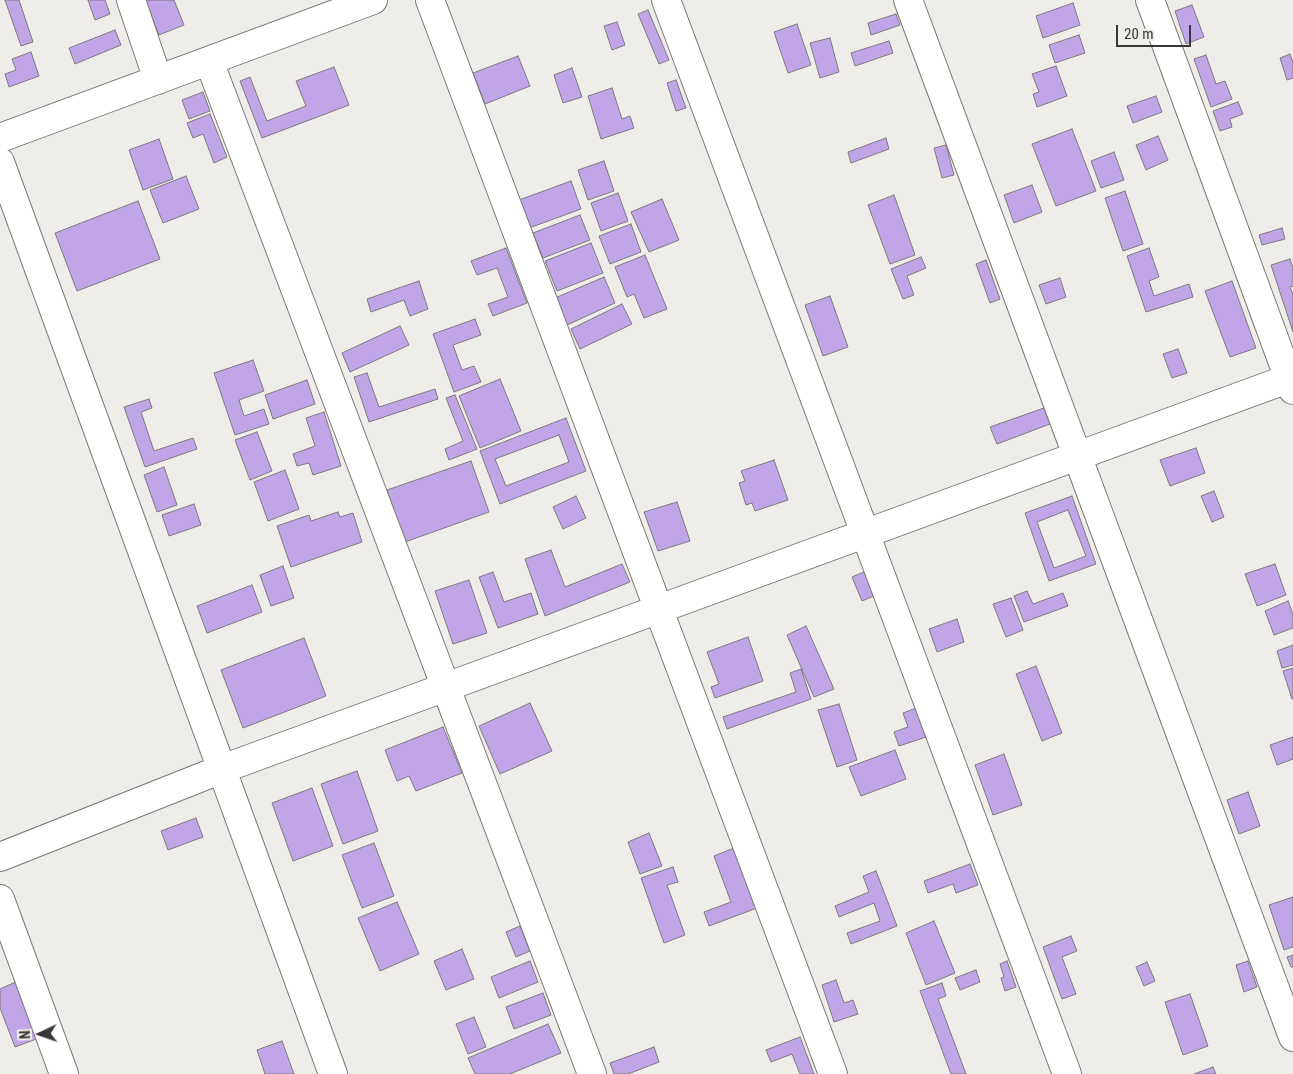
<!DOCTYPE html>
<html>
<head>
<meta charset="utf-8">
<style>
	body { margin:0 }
	#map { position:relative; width:1293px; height:1074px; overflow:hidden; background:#efedea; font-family:"Roboto Condensed",sans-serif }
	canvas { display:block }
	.north { position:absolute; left:15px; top:1009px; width:50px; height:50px; -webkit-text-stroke:4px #efedea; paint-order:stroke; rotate:267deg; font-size:14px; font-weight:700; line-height:20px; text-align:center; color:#383736 }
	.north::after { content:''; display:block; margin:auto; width:18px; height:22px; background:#383736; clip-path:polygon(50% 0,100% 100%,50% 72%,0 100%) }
	.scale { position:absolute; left:1116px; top:25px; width:75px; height:22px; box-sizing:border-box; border:2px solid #383736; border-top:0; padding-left:6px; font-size:15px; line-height:18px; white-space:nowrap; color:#383736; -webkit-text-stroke:4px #efedea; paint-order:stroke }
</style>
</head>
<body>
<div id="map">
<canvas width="1293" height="1074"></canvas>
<div class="north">N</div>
<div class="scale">20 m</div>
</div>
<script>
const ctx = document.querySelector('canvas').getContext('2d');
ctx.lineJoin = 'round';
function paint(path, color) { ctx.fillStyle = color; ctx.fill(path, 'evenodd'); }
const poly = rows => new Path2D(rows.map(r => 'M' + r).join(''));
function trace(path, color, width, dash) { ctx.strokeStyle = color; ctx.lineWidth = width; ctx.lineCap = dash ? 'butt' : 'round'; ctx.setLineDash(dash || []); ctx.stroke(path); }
const building = poly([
	[5,0,19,0,33,42,21,46,5,0],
	[88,0,105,0,110,14,95,20,88,0],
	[145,0,174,0,184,25,159,35,145,0],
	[1073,3,1080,25,1043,38,1036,16,1073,3],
	[1192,5,1204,37,1186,44,1175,11,1192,5],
	[648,10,669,60,659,64,638,14,648,10],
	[896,14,900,25,871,35,868,23,896,14],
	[617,22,625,45,612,50,604,26,617,22],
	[797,24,811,65,788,73,774,32,797,24],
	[115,30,121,45,75,64,69,48,115,30],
	[1079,35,1085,53,1055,63,1049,45,1079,35],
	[830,38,839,72,820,78,810,43,830,38],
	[889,41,893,53,855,66,851,53,889,41],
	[31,52,39,76,9,87,5,74,16,70,12,59,31,52],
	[1290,54,1293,63,1293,78,1287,80,1280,58,1290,54],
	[1206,55,1216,84,1225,81,1232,99,1211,107,1194,59,1206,55],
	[518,56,530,86,485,104,473,73,518,56],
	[1056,66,1067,96,1037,107,1033,94,1039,92,1032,74,1056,66],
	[334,67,349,105,262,138,240,81,250,77,267,121,306,106,296,81,334,67],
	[572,68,582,97,563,103,554,75,572,68],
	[676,80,686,108,676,111,667,83,676,80],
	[612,88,622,119,630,116,634,128,601,139,588,96,612,88],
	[203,92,210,111,189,119,182,100,203,92],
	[1156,96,1162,112,1133,123,1127,106,1156,96],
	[1238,102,1243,114,1230,119,1232,127,1220,131,1213,111,1238,102],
	[210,114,227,157,214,163,203,134,193,138,187,123,210,114],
	[1072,129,1096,191,1056,206,1032,144,1072,129],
	[1158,136,1168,160,1146,170,1136,145,1158,136],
	[886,138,889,149,851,163,848,152,886,138],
	[159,139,173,179,143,190,129,150,159,139],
	[946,145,954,175,942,178,934,148,946,145],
	[1114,152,1124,180,1101,188,1091,161,1114,152],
	[604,161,614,191,588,200,578,170,604,161],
	[186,176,199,209,163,223,150,190,186,176],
	[571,181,581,209,529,228,519,200,571,181],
	[1032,185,1042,212,1014,223,1004,195,1032,185],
	[1125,191,1143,244,1123,251,1105,198,1125,191],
	[618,193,628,221,601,231,591,203,618,193],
	[894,195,915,255,890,264,868,205,894,195],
	[662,199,679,240,649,252,631,212,662,199],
	[138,201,160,259,77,291,55,233,138,201],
	[580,215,590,240,543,258,533,233,580,215],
	[631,224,641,252,610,264,599,236,631,224],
	[1282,228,1285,239,1262,245,1259,235,1282,228],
	[591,243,603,273,557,291,545,261,591,243],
	[506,248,527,303,493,316,488,304,508,297,497,268,477,275,471,261,506,248],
	[1149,248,1159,277,1149,281,1154,296,1189,284,1193,297,1146,312,1127,256,1149,248],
	[645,255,667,309,644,318,634,294,627,297,615,267,645,255],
	[921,257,926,268,907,276,914,295,903,299,891,269,921,257],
	[1290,259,1293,268,1293,286,1290,287,1293,295,1293,332,1271,265,1290,259],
	[986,260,1000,299,990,303,976,264,986,260],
	[604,277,615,303,567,325,555,298,604,277],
	[1060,278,1066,297,1046,304,1039,285,1060,278],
	[419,281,428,309,410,316,404,300,371,312,367,299,419,281],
	[1232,281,1256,348,1230,357,1205,291,1232,281],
	[830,296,848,347,823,356,805,305,830,296],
	[622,304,632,324,580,349,571,329,622,304],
	[475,319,481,335,453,345,462,370,474,366,481,382,454,392,433,334,475,319],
	[400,326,409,345,350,372,342,353,400,326],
	[1178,349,1187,373,1172,378,1163,354,1178,349],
	[253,360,264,391,239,400,244,416,264,409,269,424,235,435,214,373,253,360],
	[367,373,379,407,435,389,438,399,369,422,354,377,367,373],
	[500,379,521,431,480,448,459,396,500,379],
	[307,380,315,404,273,419,265,395,307,380],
	[455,395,477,449,449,460,445,449,463,441,446,398,455,395],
	[149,399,152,408,141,412,154,451,193,438,197,449,145,467,124,407,149,399],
	[1044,408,1050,424,997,444,990,427,1044,408],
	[324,412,341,466,313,475,309,463,297,466,293,454,315,446,306,418,324,412],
	[566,418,586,471,500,504,480,451,566,418],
	[559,435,569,462,506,486,495,459,559,435],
	[257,432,272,471,250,480,235,440,257,432],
	[1196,448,1205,473,1170,486,1160,460,1196,448],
	[774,460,788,500,755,511,752,503,746,505,739,483,745,481,741,471,774,460],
	[471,461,489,512,405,542,387,490,471,461],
	[164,467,177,505,157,512,144,475,164,467],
	[285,470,299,509,268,521,254,482,285,470],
	[1214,491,1224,517,1212,522,1201,496,1214,491],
	[576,496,586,518,563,529,553,507,576,496],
	[1072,496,1096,564,1049,581,1025,513,1072,496],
	[1068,510,1086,556,1054,568,1037,522,1068,510],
	[677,502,690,541,658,551,644,512,677,502],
	[194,504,201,525,169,536,162,515,194,504],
	[338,512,340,517,353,513,362,542,291,567,277,526,309,515,311,521,338,512],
	[551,550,565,587,622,564,630,582,545,616,525,559,551,550],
	[1275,564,1286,595,1257,606,1245,574,1275,564],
	[283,566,294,598,271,606,260,575,283,566],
	[866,571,876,595,862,601,852,577,866,571],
	[493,572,504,602,531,593,538,614,498,628,479,577,493,572],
	[469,580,487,633,453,644,435,591,469,580],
	[252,585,262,612,207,633,197,606,252,585],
	[1027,591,1033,604,1063,593,1068,606,1024,622,1014,596,1027,591],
	[1011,598,1023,630,1006,637,993,604,1011,598],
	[1288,601,1293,614,1293,628,1274,635,1265,611,1288,601],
	[957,619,964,642,937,652,929,629,957,619],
	[806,626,834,689,814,697,787,635,806,626],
	[748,637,763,681,715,698,711,687,719,684,707,652,748,637],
	[304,638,326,696,243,728,221,670,304,638],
	[1293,645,1293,665,1282,668,1277,651,1293,645],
	[1036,666,1062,733,1042,741,1016,674,1036,666],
	[1293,668,1293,699,1292,699,1283,671,1293,668],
	[801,669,811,699,727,729,723,717,796,692,790,673,801,669],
	[530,703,552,751,500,774,479,726,530,703],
	[839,704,857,760,837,767,818,710,839,704],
	[916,708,926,737,899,746,894,732,908,727,903,713,916,708],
	[443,727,462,773,416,791,409,776,397,781,385,750,443,727],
	[1293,737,1293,759,1277,765,1270,745,1293,737],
	[895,750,906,779,861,796,849,767,895,750],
	[1004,754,1022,805,993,815,975,765,1004,754],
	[357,771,378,831,343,844,321,784,357,771],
	[312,788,333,846,293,861,272,803,312,788],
	[1248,792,1260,826,1239,834,1227,800,1248,792],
	[196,818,203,837,168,850,161,831,196,818],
	[649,833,662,866,640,874,628,842,649,833],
	[374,843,394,896,362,908,342,855,374,843],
	[734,848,757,908,709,926,704,912,731,902,714,856,734,848],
	[970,864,978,885,956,893,953,884,928,893,924,881,970,864],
	[673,867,678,882,667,885,685,935,664,943,641,878,673,867],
	[876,871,897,926,851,944,847,933,880,921,874,903,839,917,835,906,869,892,863,876,876,871],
	[1293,897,1293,947,1284,950,1269,905,1293,897],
	[397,902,419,954,380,971,358,918,397,902],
	[934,921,955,973,926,985,906,933,934,921],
	[520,926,530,951,516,957,506,932,520,926],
	[1071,936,1077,951,1062,957,1076,994,1062,999,1043,947,1071,936],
	[462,949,474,979,446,990,434,961,462,949],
	[1293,955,1293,967,1291,967,1287,957,1293,955],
	[530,961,538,982,499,998,491,977,530,961],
	[1007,961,1016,987,1005,991,1001,978,1004,977,1000,964,1007,961],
	[1248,961,1257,987,1244,992,1236,965,1248,961],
	[1147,962,1155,981,1144,986,1136,967,1147,962],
	[976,970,980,982,960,990,955,978,976,970],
	[836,980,844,1003,853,1000,858,1014,834,1022,822,985,836,980],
	[18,981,39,1038,15,1047,0,1008,0,989,18,981],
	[942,983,946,996,938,999,966,1074,951,1074,920,991,942,983],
	[543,993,551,1015,514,1029,506,1007,543,993],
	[1190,994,1208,1046,1183,1055,1165,1002,1190,994],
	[474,1017,486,1047,468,1054,456,1024,474,1017],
	[548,1024,561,1053,510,1074,475,1074,468,1058,548,1024],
	[800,1037,814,1074,800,1074,792,1054,771,1062,766,1050,800,1037],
	[282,1041,294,1074,265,1074,257,1050,282,1041],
	[654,1047,659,1062,628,1074,614,1074,610,1063,654,1047],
	[1213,1067,1216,1074,1194,1074,1213,1067]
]);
const minor = poly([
	[131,0,158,80],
	[430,0,833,1074],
	[666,0,1067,1074],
	[908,0,1293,1037],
	[1150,0,1293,390],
	[209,61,592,1074],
	[0,138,373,0],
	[0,162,333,1074],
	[0,857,222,769,1293,377],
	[0,899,64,1074]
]);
paint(building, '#c0a5e7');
trace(building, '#7c7a7e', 1);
trace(minor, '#7a7976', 30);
trace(minor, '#fff', 28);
</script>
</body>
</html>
